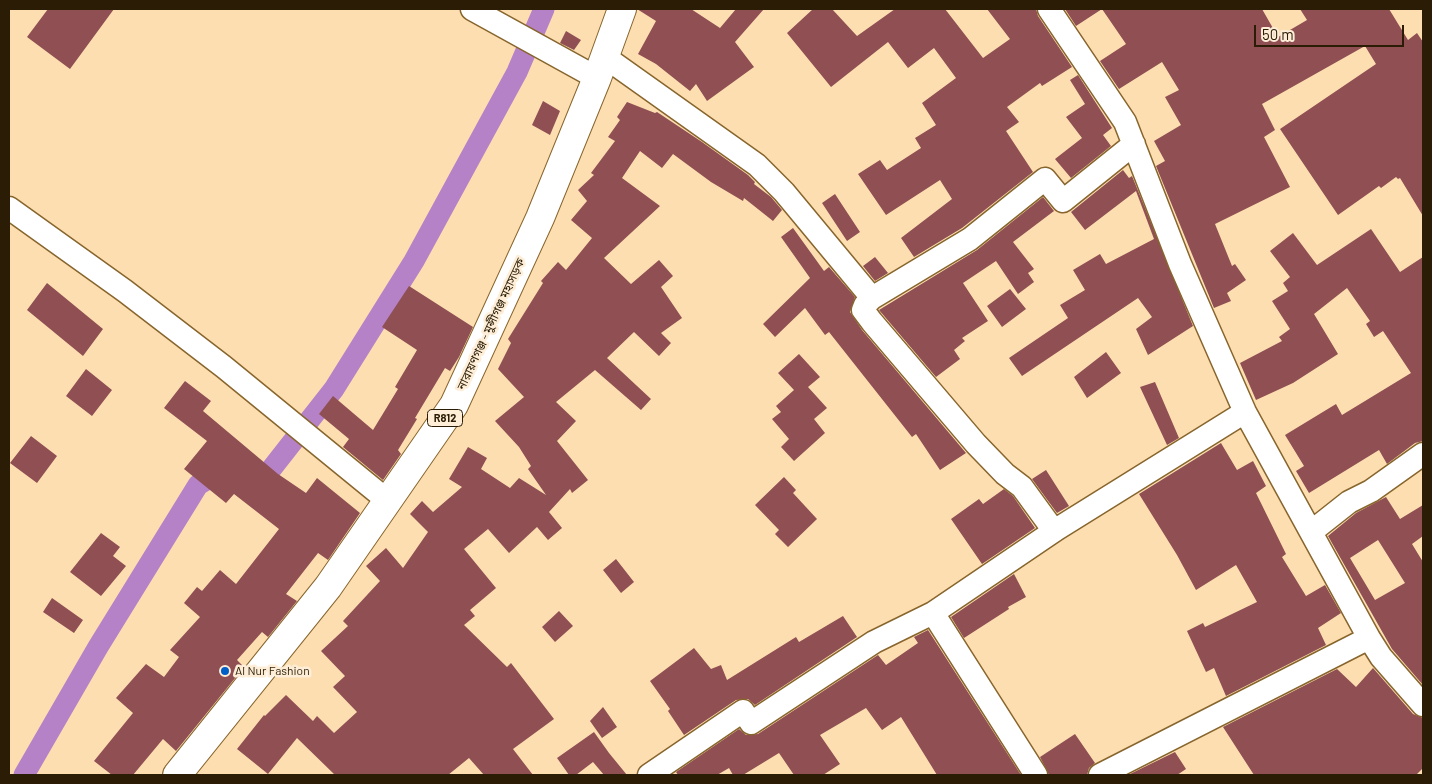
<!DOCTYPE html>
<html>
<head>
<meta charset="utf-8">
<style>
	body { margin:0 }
	#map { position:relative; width:1432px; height:784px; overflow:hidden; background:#fddeb1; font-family:Barlow,sans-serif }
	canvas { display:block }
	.frame { position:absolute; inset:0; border:10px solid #2b1d05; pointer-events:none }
	.scale { position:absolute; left:1254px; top:25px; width:150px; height:22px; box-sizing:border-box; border:2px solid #2b1d05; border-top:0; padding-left:6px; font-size:15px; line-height:18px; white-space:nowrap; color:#2b1d05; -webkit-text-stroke:4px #feeed8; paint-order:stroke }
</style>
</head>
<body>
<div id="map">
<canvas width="1432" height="784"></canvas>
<div class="frame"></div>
<div class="scale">50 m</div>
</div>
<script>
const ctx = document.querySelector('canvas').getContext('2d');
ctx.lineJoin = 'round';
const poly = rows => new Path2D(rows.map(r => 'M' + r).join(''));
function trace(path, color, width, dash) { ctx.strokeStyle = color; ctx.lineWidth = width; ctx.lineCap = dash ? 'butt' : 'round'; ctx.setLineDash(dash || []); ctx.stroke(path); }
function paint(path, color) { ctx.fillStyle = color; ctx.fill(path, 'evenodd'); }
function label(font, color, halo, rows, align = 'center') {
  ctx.font = font + ' Barlow,"Noto Sans Bengali",sans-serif'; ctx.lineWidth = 5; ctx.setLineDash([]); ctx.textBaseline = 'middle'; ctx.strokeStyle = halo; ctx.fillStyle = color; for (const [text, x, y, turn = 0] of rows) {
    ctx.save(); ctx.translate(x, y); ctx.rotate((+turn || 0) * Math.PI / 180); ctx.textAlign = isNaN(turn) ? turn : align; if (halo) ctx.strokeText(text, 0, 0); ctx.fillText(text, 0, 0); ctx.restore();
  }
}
const canal = poly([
	[24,775,98,647,198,485,231,465,265,477,334,389,414,261,517,72,544,9]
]);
const building = poly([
	[48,9,114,9,70,69,27,37],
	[637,9,691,9,720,28,736,9,764,9,735,42,754,67,707,101,696,84,690,91,656,64,638,54,656,21],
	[813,9,832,9,857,36,895,9,945,9,983,58,1010,39,987,9,1036,9,1038,16,1072,67,1042,86,1040,83,1007,107,1019,122,1006,131,1033,172,962,228,914,257,901,238,952,199,940,180,886,215,858,174,880,160,887,170,921,148,915,138,936,125,922,103,956,78,934,48,908,68,888,42,831,87,787,33],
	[1065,9,1102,9,1076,26],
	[1102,9,1262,9,1278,37,1307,20,1300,9,1389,9,1408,40,1417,33,1423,42,1423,216,1400,178,1398,179,1396,177,1381,188,1379,186,1338,215,1280,129,1376,64,1365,46,1262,104,1275,130,1264,137,1290,187,1215,224,1232,266,1235,264,1246,280,1227,293,1231,301,1214,308,1156,166,1165,161,1154,141,1181,125,1165,97,1179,90,1162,62,1119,89,1100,61,1126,44],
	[566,31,581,40,574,50,560,43],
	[1078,75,1112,128,1103,135,1111,146,1071,178,1055,159,1082,138,1066,117,1085,104,1070,80],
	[543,101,560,111,550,135,532,125],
	[627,102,655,113,657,112,702,142,748,175,755,182,754,184,771,197,782,210,773,221,744,198,743,201,711,182,673,154,662,168,640,151,622,178,660,206,604,258,631,284,659,260,673,276,661,287,682,318,661,333,671,343,659,356,634,332,607,358,651,399,641,410,595,370,556,402,576,421,557,441,588,480,572,493,570,489,549,512,562,528,548,540,537,527,509,553,488,529,464,549,496,588,470,610,475,616,464,625,507,667,511,663,554,719,513,749,533,775,484,775,469,758,448,775,335,775,297,738,268,774,237,749,264,715,265,716,286,695,313,721,317,716,334,733,357,712,333,687,345,676,321,651,348,626,343,621,380,581,366,566,386,548,403,568,428,532,410,514,422,501,433,512,462,487,449,479,468,447,487,458,481,469,510,488,519,478,546,495,528,469,531,466,519,447,495,421,524,397,498,369,511,343,508,339,543,283,541,281,558,262,566,270,592,238,571,220,587,201,578,190,594,175,591,173,615,141,608,137,620,120,617,117],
	[1123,170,1129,178,1132,176,1193,326,1148,355,1136,329,1152,317,1138,298,1022,376,1009,358,1068,318,1060,305,1085,290,1073,270,1100,254,1106,264,1154,239,1136,191,1085,230,1071,212],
	[835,194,860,232,847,241,822,203],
	[1043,197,1054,211,1013,242,1034,269,1028,273,1034,282,1018,294,996,261,963,283,988,321,962,338,965,341,954,350,960,359,936,377,879,310,977,250],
	[793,228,824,271,829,267,855,297,850,312,862,330,966,453,940,470,916,434,912,437,829,332,825,335,805,308,775,337,763,324,810,278,781,237],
	[1371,229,1400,272,1423,257,1423,441,1415,443,1387,464,1379,450,1309,493,1296,471,1304,466,1285,435,1336,404,1342,415,1411,373,1383,331,1374,337,1366,324,1370,321,1347,288,1314,314,1338,354,1293,383,1256,400,1240,363,1282,341,1279,337,1290,329,1272,301,1288,291,1283,283,1290,277,1270,251,1293,233,1317,265],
	[875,257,888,273,875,281,863,266],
	[47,283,103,329,83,356,27,310],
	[409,286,473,327,459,357,450,371,445,368,415,418,417,419,398,450,401,454,383,480,343,447,349,439,319,414,333,396,373,430,398,389,395,387,417,350,382,327],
	[1010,289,1026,309,1002,327,987,306],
	[1106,352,1121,373,1087,398,1074,377],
	[799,354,820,377,808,387,827,408,814,419,825,433,794,461,781,447,789,439,772,419,781,412,776,406,794,390,778,373],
	[86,369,112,390,92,416,66,396],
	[185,381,211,401,203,411,278,474,306,493,317,478,360,513,328,560,318,553,286,594,297,601,268,637,262,632,237,660,244,667,176,751,163,739,133,775,112,775,94,761,133,713,116,698,146,664,164,677,179,657,170,650,200,617,184,603,197,587,202,591,220,570,236,584,279,529,234,494,226,503,184,469,207,441,164,408],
	[1155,382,1179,438,1167,445,1140,387],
	[31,436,57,456,37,483,10,463],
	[1221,443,1237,470,1253,461,1266,486,1256,493,1286,554,1282,557,1306,596,1325,585,1341,613,1318,628,1326,645,1226,696,1214,668,1206,672,1187,631,1203,623,1205,627,1257,602,1236,565,1196,590,1177,555,1139,494],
	[1046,470,1069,506,1057,513,1032,479],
	[784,477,796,490,793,493,817,519,788,547,775,534,779,530,755,505],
	[1004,489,1013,496,1035,528,982,564,951,519,979,499,983,504],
	[1386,497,1400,519,1423,505,1423,536,1412,544,1423,562,1423,685,1392,649,1328,536,1356,513],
	[1378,540,1405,583,1375,600,1350,558],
	[101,533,120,547,113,556,126,566,101,596,70,572],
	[616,559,634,582,621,593,603,570],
	[1014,574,1026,597,1008,607,1009,609,964,638,951,617],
	[52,598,83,620,74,633,43,612],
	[559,611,573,626,555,642,542,627],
	[843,616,857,637,755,705,748,699,736,700,684,735,668,711,670,709,650,681,694,648,711,669,721,665,727,680,796,637,799,642],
	[928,630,1021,775,937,775,901,717,882,730,866,708,820,735,840,764,823,775,794,775,779,753,743,775,733,775,729,768,717,775,678,775,676,772,739,729,746,735,758,734,878,655,886,665,918,643,914,637],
	[1373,668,1413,714,1423,718,1423,768,1416,775,1254,775,1223,727,1337,669,1356,687],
	[603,707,617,727,602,738,590,721],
	[594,732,609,753,627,775,604,775,593,762,576,775,569,775,557,758],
	[1075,734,1095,763,1089,768,1087,775,1049,775,1040,757],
	[1175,752,1186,769,1177,775,1128,775]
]);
const street = poly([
	[472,9,597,78],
	[1049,9,1125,122,1180,264,1245,412,1369,638,1381,657,1423,705],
	[605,57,757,165,784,192,872,298,970,239,1045,179,1063,201,1134,144],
	[9,208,125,291,224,367,388,501],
	[872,298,865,305,863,310,872,322,976,444,1005,474,1022,487,1054,531],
	[1311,532,1349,502,1371,491,1423,454],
	[933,613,1057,529,1245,412],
	[649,775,743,711,751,723,874,642,933,613,1036,775],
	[1100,775,1369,638]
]);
const primary = poly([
	[177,775,328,587,454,405,540,218,597,78,622,9]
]);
const markers = [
	[225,671,5,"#005ec7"]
];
const shields = [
	[445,418,35]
];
const shieldNames = [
	["R812",445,418]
];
const streetNames = [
	["নারায়ণগঞ্জ - মুন্সীগঞ্জ মহাসড়ক",491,324,-65]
];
const poiNames = [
	["Al Nur Fashion",235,671]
];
trace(canal, '#b682c7', 21);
paint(building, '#8f4f53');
trace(street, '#87652c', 25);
trace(primary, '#87652c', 30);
trace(street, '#fff', 22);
trace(primary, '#fff', 28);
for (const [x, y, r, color] of markers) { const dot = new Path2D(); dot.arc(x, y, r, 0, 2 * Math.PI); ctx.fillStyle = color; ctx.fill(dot); trace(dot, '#feeed8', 2); }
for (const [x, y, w] of shields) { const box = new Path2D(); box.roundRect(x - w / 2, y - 8.5, w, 17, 4); ctx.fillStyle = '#feeed8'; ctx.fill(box); trace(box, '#2b1d05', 1); }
label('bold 11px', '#2b1d05', null, shieldNames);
label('12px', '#2b1d05', '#feeed8', streetNames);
label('12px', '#2b1d05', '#feeed8', poiNames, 'left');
</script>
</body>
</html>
